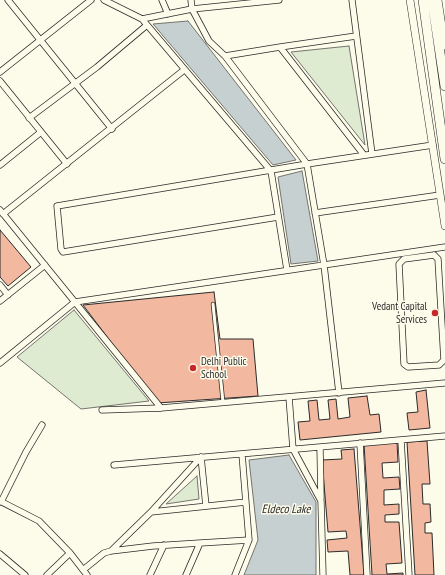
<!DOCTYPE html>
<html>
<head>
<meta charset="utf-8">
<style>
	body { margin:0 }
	canvas { display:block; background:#fdfbea }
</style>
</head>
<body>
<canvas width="445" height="575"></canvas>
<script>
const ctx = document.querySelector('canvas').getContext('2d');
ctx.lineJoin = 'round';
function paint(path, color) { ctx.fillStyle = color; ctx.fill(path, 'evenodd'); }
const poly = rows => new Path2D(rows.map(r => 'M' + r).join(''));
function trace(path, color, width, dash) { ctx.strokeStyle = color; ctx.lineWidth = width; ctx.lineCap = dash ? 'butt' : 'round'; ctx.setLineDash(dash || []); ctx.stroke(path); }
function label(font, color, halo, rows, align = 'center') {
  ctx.font = font + ' "PT Sans Narrow",sans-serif'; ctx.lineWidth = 3; ctx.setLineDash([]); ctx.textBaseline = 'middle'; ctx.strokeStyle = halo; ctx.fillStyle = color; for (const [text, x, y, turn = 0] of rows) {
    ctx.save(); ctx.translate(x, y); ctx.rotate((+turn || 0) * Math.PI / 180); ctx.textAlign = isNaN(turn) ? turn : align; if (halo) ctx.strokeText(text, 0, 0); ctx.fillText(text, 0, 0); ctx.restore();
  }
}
const green = poly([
	[349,46,365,145,291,52,349,46],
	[74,310,149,401,81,409,17,357,74,310],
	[197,476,199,499,166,504,197,476]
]);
const water = poly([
	[188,21,296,160,273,165,153,24,188,21],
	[302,171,318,261,291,264,278,177,302,171],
	[289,455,316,502,316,575,244,575,258,540,249,460,289,455]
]);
const building = poly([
	[0,230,31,267,8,286,0,277,0,230],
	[214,292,220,339,253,339,258,396,157,403,83,305,214,292],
	[426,390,430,428,409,430,407,413,418,412,416,392,426,390],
	[367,396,370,415,379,414,381,432,300,440,298,422,310,421,308,401,317,400,319,420,330,419,328,400,336,399,338,419,350,417,348,398,367,396],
	[427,441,430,484,422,484,423,504,430,504,431,522,425,523,425,533,432,533,434,575,415,575,407,442,427,441],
	[397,442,398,462,382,463,383,478,399,477,400,489,384,490,384,505,399,504,399,514,385,515,385,522,399,522,402,563,386,564,387,574,403,573,403,575,372,575,364,444,397,442],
	[354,449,364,575,350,575,348,551,328,552,327,540,347,538,346,531,328,532,322,460,342,459,341,450,354,449]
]);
const service = poly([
	[213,304,223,402]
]);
const minor = poly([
	[8,0,112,129],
	[104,0,142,19,192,9,279,0],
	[162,0,168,14],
	[191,0,192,9,209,41,225,56],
	[352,0,372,154],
	[142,19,271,171,287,270],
	[280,47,356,36],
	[0,72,91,0],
	[0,81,67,164],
	[29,118,97,67,147,25],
	[0,165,41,132],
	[0,210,161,408],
	[315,213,440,195],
	[3,214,184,70],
	[278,217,63,252,61,249,57,206,307,164,433,145],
	[434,255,438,259,444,360,439,365,408,367,404,364,399,264,404,259,434,255],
	[0,285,8,295],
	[0,301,45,265],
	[0,363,75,302,445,247],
	[339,393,324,265,307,164,225,56,280,47,364,155],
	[289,397,293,449,321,501,323,575],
	[102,410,161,408,445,383],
	[401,440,409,575],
	[360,443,367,575],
	[320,447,321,498],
	[114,465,445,436],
	[0,501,39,521,70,553,87,575],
	[1,502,26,452,42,425],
	[151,512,201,457,206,506],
	[111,551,151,512,246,502],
	[0,554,25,575],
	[83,570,104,553,111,551,153,546,200,543],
	[47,575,70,553],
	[150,575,164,545],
	[186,575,200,543,249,540],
	[235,575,249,540,242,454]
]);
const tertiary = poly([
	[410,0,445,226],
	[438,0,445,46]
]);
const trunk = poly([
	[423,0,445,159],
	[432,0,445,86]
]);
const markers = [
	[435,313,4,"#c62828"],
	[193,368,4,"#c62828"]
];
const poiNames = [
	["Vedant Capital",427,307],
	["Services",427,320],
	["Delhi Public",201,362,"left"],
	["School",201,375,"left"]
];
const waterNames = [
	["Eldeco Lake",286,510]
];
paint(green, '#deebd1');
trace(green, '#74746e', 1);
paint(water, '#c7d0d0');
trace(water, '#74746e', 1);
paint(building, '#f2b8a0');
trace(building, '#2b2b2b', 1);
trace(service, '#2b2b2b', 4.5);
trace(minor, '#2b2b2b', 7);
trace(tertiary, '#2b2b2b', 8);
trace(trunk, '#2b2b2b', 10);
trace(service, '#fdfbea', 3);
trace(minor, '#fdfbea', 5.5);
trace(tertiary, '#fdfbea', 7);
trace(trunk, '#fdfbea', 9);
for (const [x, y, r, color] of markers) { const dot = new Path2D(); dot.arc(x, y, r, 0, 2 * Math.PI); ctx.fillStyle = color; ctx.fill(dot); trace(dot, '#fdfbea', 1.5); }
label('11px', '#2b2b2b', '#fdfbea', poiNames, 'right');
label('italic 12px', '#2b2b2b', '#fdfbea', waterNames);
</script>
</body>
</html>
